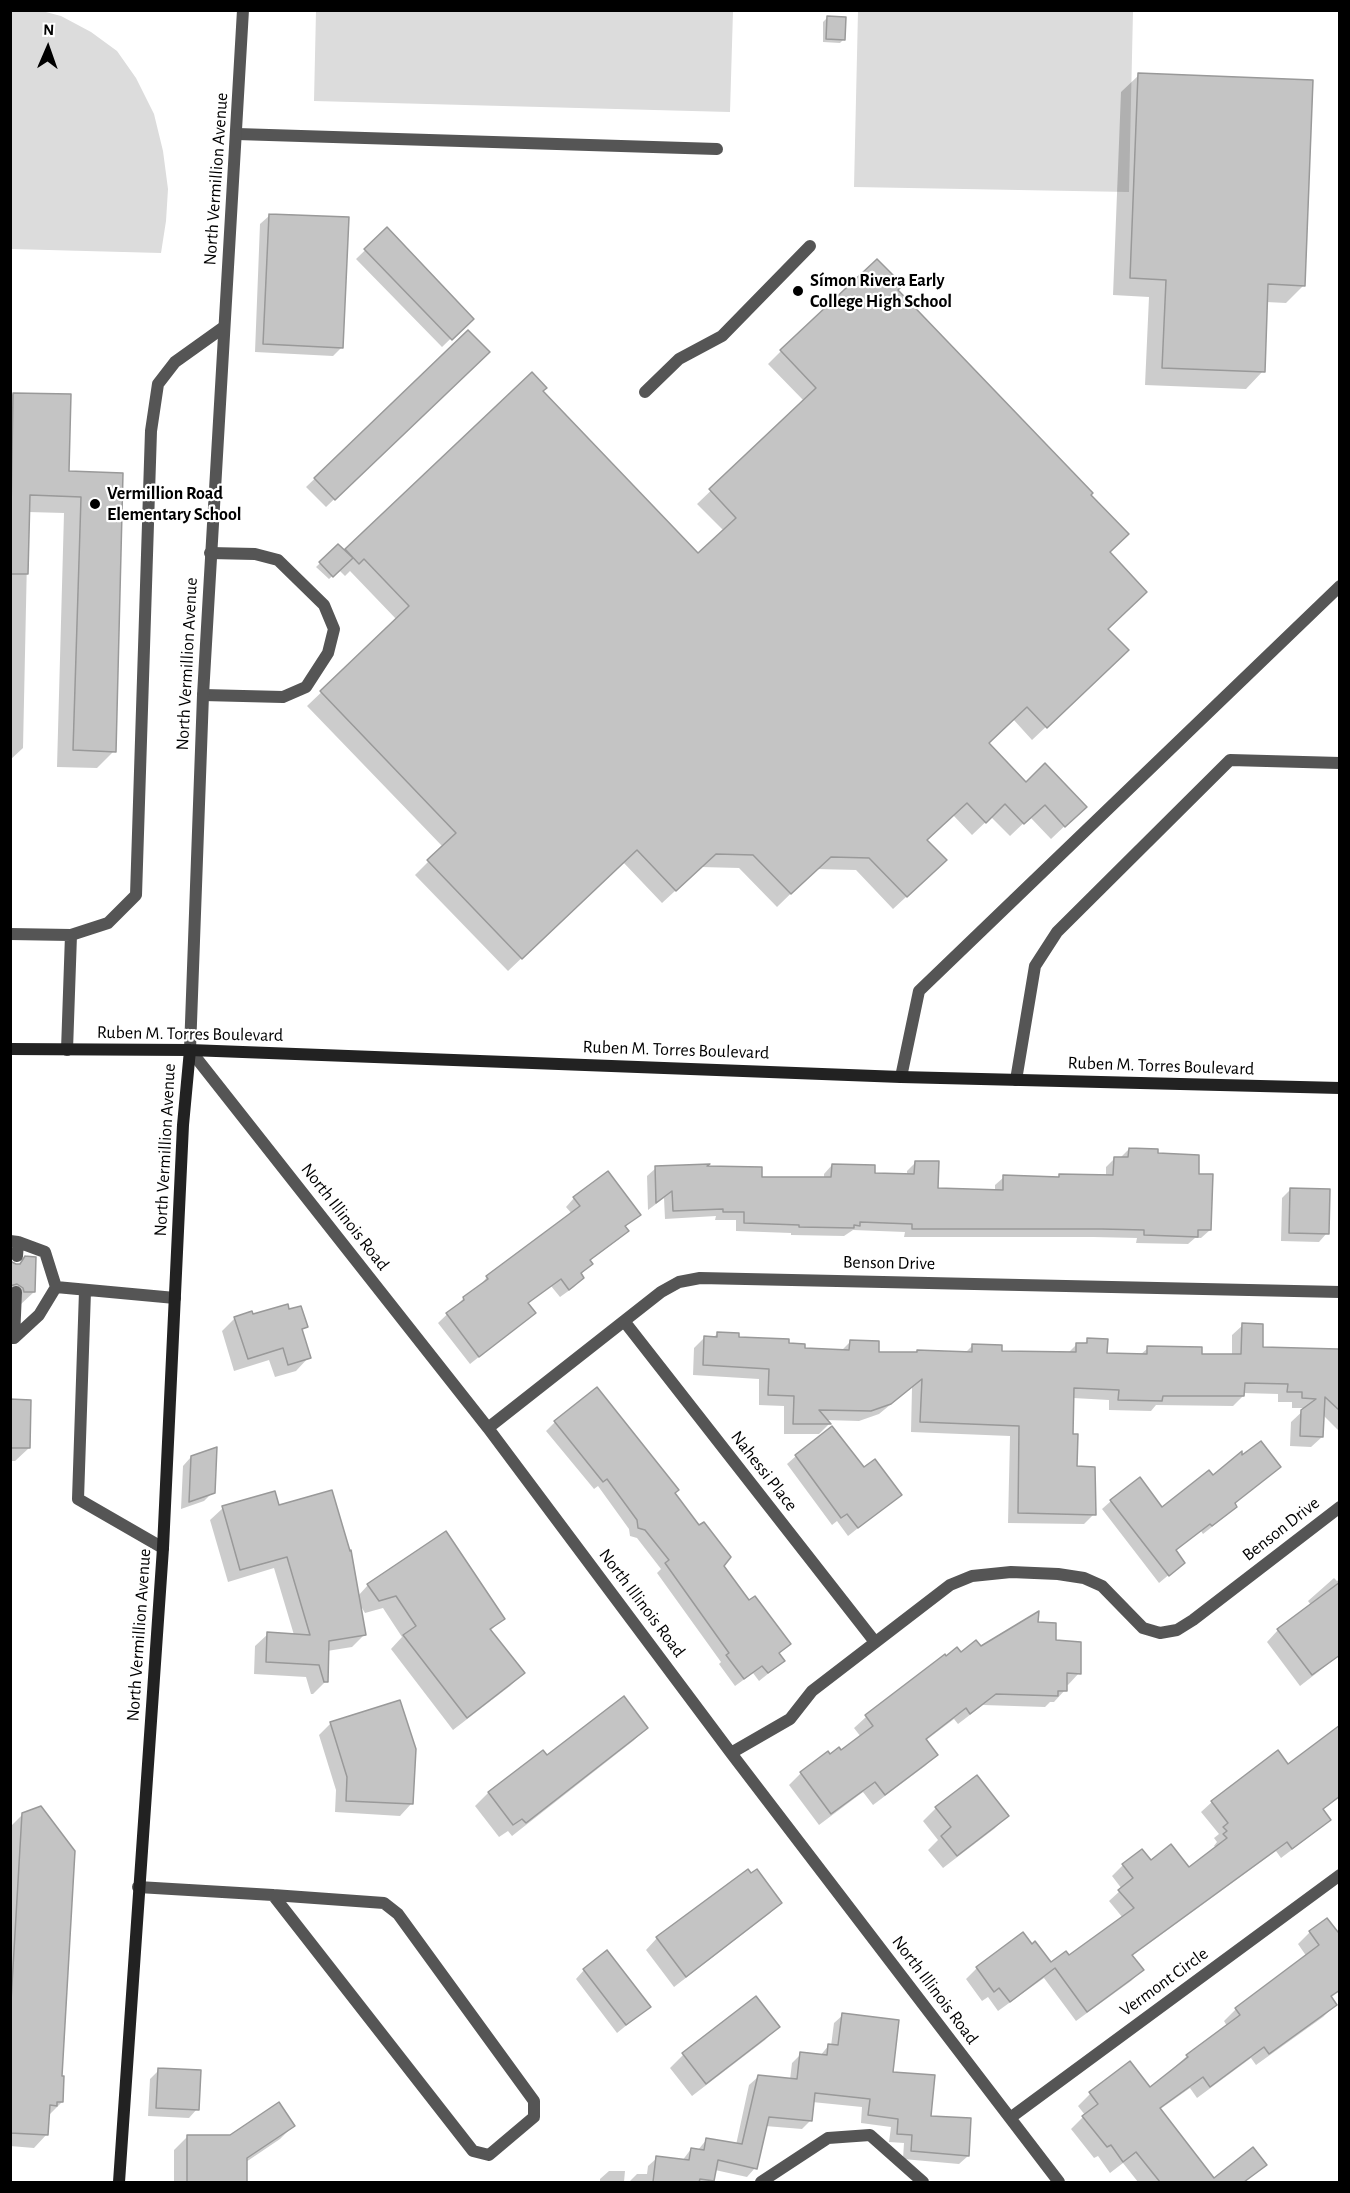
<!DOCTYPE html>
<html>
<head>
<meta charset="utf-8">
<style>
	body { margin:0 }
	#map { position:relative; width:1350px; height:2193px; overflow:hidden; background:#fff; font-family:"Alegreya Sans",sans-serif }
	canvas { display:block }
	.frame { position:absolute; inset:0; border:12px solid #000; pointer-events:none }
	.north { position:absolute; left:18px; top:18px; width:60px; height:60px; -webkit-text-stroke:4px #fff; paint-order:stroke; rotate:2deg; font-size:16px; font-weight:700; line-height:24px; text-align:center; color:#000 }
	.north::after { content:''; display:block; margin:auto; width:21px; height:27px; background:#000; clip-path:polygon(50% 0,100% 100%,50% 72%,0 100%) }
</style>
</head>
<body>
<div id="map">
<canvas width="1350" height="2193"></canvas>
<div class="frame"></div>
<div class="north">N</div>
</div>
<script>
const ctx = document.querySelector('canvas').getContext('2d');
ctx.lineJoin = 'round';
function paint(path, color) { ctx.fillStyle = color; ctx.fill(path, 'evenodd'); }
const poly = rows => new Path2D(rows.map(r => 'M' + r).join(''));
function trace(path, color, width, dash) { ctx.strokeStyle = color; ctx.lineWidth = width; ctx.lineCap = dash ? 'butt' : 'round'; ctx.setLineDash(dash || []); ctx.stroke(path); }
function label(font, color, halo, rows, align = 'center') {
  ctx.font = font + ' "Alegreya Sans",sans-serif'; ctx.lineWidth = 4.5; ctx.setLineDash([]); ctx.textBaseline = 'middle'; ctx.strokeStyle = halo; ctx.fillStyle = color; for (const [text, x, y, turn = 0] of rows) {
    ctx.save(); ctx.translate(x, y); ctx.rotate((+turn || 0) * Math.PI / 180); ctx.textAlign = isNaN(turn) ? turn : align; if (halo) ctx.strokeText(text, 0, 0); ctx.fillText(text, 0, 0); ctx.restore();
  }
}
const green = poly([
	[11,10,42,11,61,16,91,32,117,51,136,78,154,114,163,151,168,189,166,221,161,253,11,249],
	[316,11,733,11,730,112,314,101],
	[858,11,1133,11,1129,192,854,187]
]);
const shadow = poly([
	[827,18,844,39,840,43,823,42,823,22],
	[1139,75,1304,285,1286,303,1266,302,1263,371,1246,389,1145,385,1149,297,1113,295,1121,92],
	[269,216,342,347,333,356,255,352,260,224],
	[387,229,471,319,442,347,356,259],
	[896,290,1089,495,1108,553,1107,629,1114,663,1032,740,1013,719,987,744,1026,784,1071,820,1051,839,1030,817,1010,836,991,817,972,835,953,815,926,840,932,873,893,909,856,870,816,869,777,907,739,868,701,867,662,903,623,862,508,971,415,875,443,847,307,706,397,620,350,571,345,576,339,570,329,579,316,567,338,546,344,552,532,374,541,392,698,555,724,531,697,504,804,401,768,364,781,351],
	[468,332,488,352,326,507,306,487],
	[13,394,68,472,122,474,114,751,97,768,57,767,64,513,28,512,23,748,10,760,10,397],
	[1129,1149,1156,1155,1197,1175,1210,1230,1201,1238,1195,1238,1188,1244,1136,1243,1137,1238,1093,1237,904,1237,905,1232,853,1230,844,1236,791,1235,791,1233,736,1231,736,1220,715,1220,716,1216,665,1219,664,1198,648,1210,647,1176,656,1168,704,1167,760,1178,824,1179,824,1174,832,1165,874,1175,907,1175,907,1171,915,1163,937,1190,995,1191,995,1185,1004,1177,1057,1178,1060,1176,1106,1177,1106,1167,1115,1158,1120,1158],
	[1290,1190,1327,1233,1319,1242,1281,1241,1282,1198],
	[574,1198,639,1214,625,1227,627,1230,619,1239,589,1261,591,1264,580,1275,582,1278,574,1287,560,1297,551,1286,527,1304,534,1313,470,1364,438,1323,464,1298,479,1287,487,1277,572,1214,566,1207],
	[26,1257,34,1292,20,1305,10,1304,10,1263,17,1266],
	[288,1311,306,1327,301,1331,309,1357,296,1371,275,1377,269,1360,234,1371,222,1331,235,1318],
	[1243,1325,1261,1348,1340,1350,1340,1432,1323,1415,1322,1437,1311,1447,1290,1446,1291,1422,1306,1408,1292,1408,1292,1402,1278,1402,1278,1394,1243,1393,1243,1396,1233,1406,1156,1405,1151,1411,1109,1410,1109,1400,1073,1398,1072,1435,1076,1468,1094,1514,1084,1524,1008,1523,1010,1436,911,1432,912,1387,879,1414,859,1421,825,1420,829,1424,819,1434,784,1434,784,1406,759,1405,759,1379,693,1375,694,1348,704,1338,713,1338,717,1334,787,1345,804,1350,841,1351,850,1342,878,1353,915,1354,917,1351,965,1353,972,1346,1000,1352,1068,1353,1077,1344,1083,1345,1088,1340,1106,1354,1140,1355,1148,1348,1201,1355,1232,1355,1232,1335],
	[10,1401,29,1448,15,1461,10,1461],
	[555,1422,674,1493,722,1565,749,1602,789,1644,778,1654,783,1660,774,1669,759,1681,753,1673,735,1686,719,1664,721,1662,657,1573,661,1569,637,1538,630,1536,629,1529,598,1486,594,1489,546,1431],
	[796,1456,864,1469,900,1495,848,1536,837,1521,832,1525,787,1464],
	[191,1457,213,1492,204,1501,181,1509,183,1466],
	[1279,1467,1234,1504,1235,1506,1227,1515,1203,1534,1201,1531,1174,1551,1183,1563,1159,1583,1102,1509,1111,1501,1161,1509,1213,1477],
	[278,1507,358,1596,368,1585,503,1619,490,1631,523,1673,510,1686,453,1730,391,1649,402,1637,383,1608,365,1613,359,1603,364,1635,352,1647,327,1651,326,1681,313,1694,311,1694,306,1677,254,1674,255,1646,268,1634,294,1635,274,1568,228,1582,210,1520,223,1508],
	[1334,1578,1337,1581,1340,1579,1340,1655,1300,1686,1267,1642,1278,1630,1311,1605,1308,1601],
	[1037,1624,1055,1641,1079,1673,1068,1685,1065,1684,1065,1690,1054,1702,1050,1702,1045,1707,983,1705,958,1724,954,1719,925,1741,936,1755,925,1766,873,1805,863,1792,819,1825,789,1785,801,1773,827,1753,830,1756,841,1752,861,1737,854,1728,866,1717,957,1649,961,1654,980,1648],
	[331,1723,411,1804,400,1816,335,1812,336,1790,319,1735],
	[1340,1727,1340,1797,1322,1810,1329,1819,1318,1830,1281,1858,1276,1851,1132,1956,1142,1970,1131,1981,1076,2021,1044,1978,998,2011,988,1997,982,2001,966,1979,977,1968,1023,1935,1051,1964,1068,1957,1123,1918,1109,1901,1122,1889,1112,1876,1123,1865,1142,1851,1150,1862,1189,1869,1216,1848,1214,1846,1217,1842,1214,1838,1219,1834,1201,1812,1212,1802,1288,1766],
	[646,1728,633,1741,512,1836,508,1831,499,1837,475,1806,488,1793,542,1752,546,1757],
	[936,1808,1007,1816,994,1829,943,1868,928,1850,938,1840,923,1821],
	[22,1815,60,2077,62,2102,48,2116,47,2134,34,2148,10,2146,10,1827],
	[748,1871,780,1903,769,1914,674,1987,646,1950,657,1938],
	[1310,1932,1340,1934,1340,1991,1330,1998,1335,2005,1323,2017,1256,2065,1251,2058,1197,2098,1190,2088,1159,2110,1214,2181,1265,2164,1245,2182,1138,2182,1123,2163,1110,2173,1098,2156,1094,2158,1071,2129,1085,2115,1078,2106,1090,2094,1150,2089,1187,2056,1227,2026,1224,2021,1236,2009,1307,1957,1298,1944],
	[584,1970,649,2007,617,2033,576,1979],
	[756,1998,778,2026,765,2040,692,2096,670,2068,683,2055],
	[843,2015,929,2118,968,2156,959,2164,903,2159,904,2143,889,2142,891,2127,861,2123,862,2107,812,2102,810,2121,802,2129,765,2126,755,2168,747,2177,715,2170,711,2182,629,2182,637,2174,647,2174,648,2166,657,2158,682,2161,691,2149,698,2150,707,2139,736,2145,749,2085,758,2077,790,2080,792,2063,801,2054,820,2056,829,2045,831,2046,834,2023],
	[159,2070,197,2109,189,2118,148,2116,150,2079],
	[293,2126,280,2139,246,2162,246,2182,174,2182,174,2150,187,2137,230,2137],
	[609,2171,625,2171,624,2182,600,2182,600,2179]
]);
const building = poly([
	[827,16,846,17,845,40,826,39,827,16],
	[1138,73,1313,80,1305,286,1268,284,1265,372,1162,368,1166,280,1130,278,1138,73],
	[269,214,349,217,343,348,263,344,269,214],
	[387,227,474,319,452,340,364,249,387,227],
	[877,259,903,285,898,290,1093,493,1091,495,1129,534,1110,552,1147,592,1108,629,1129,650,1047,728,1027,707,989,743,1026,782,1045,763,1087,807,1065,827,1045,805,1024,824,1005,804,986,823,967,803,927,840,947,860,907,897,869,858,831,857,791,894,753,855,716,854,676,891,637,850,522,959,427,860,456,833,320,691,409,606,364,559,359,564,345,549,532,372,547,388,543,391,698,553,736,518,709,489,816,388,780,350,877,259],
	[468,330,490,352,335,500,314,478,468,330],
	[13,393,71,394,69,471,123,473,116,752,73,750,81,497,30,495,28,574,10,574,13,393],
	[338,544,353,558,333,577,319,562,338,544],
	[1129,1148,1158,1149,1158,1153,1199,1155,1199,1174,1213,1174,1211,1230,1198,1230,1198,1237,1144,1235,1144,1230,1102,1229,912,1229,912,1224,860,1222,860,1226,854,1225,854,1228,799,1227,799,1225,744,1223,744,1212,723,1212,723,1209,673,1211,672,1191,656,1203,655,1166,710,1164,707,1166,762,1167,762,1177,831,1177,832,1164,875,1165,875,1173,914,1174,915,1161,939,1161,938,1188,1003,1190,1003,1175,1059,1177,1059,1174,1113,1175,1114,1157,1128,1157,1129,1148],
	[608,1171,641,1215,625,1226,629,1231,590,1260,593,1264,581,1273,584,1278,569,1290,561,1279,528,1303,536,1313,479,1357,446,1313,464,1300,463,1297,488,1279,486,1276,580,1206,573,1197,608,1171],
	[1290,1188,1330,1189,1329,1234,1289,1233,1290,1188],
	[25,1256,36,1257,35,1292,24,1292,23,1288,17,1284,10,1286,10,1261,16,1264,20,1264,25,1256],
	[288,1304,289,1309,301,1306,308,1327,302,1329,311,1358,288,1365,283,1348,248,1359,234,1317,252,1311,253,1314,288,1304],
	[1242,1323,1263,1324,1263,1347,1338,1349,1340,1351,1340,1411,1325,1397,1323,1437,1300,1436,1301,1410,1316,1399,1302,1398,1302,1392,1287,1392,1288,1384,1245,1383,1244,1396,1163,1396,1162,1401,1118,1400,1119,1390,1074,1388,1073,1434,1078,1434,1077,1466,1095,1467,1096,1515,1018,1513,1019,1426,920,1422,922,1379,891,1404,871,1411,819,1410,831,1424,793,1424,794,1396,768,1395,769,1369,703,1365,704,1336,717,1337,717,1332,739,1333,739,1337,789,1339,789,1343,805,1344,805,1348,849,1350,850,1340,879,1341,879,1352,917,1352,917,1350,972,1352,972,1344,1002,1345,1002,1351,1076,1352,1076,1343,1087,1343,1087,1338,1108,1339,1107,1353,1147,1354,1147,1346,1202,1347,1202,1354,1241,1354,1242,1323],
	[597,1387,679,1490,675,1493,699,1525,704,1522,731,1557,724,1566,749,1600,755,1596,791,1644,779,1653,785,1661,768,1673,762,1666,744,1679,726,1655,729,1653,665,1563,669,1560,645,1530,638,1528,637,1520,607,1479,603,1482,554,1421,597,1387],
	[10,1399,31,1400,30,1448,10,1448,10,1399],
	[832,1426,864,1467,875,1459,902,1495,858,1528,847,1514,841,1518,795,1455,832,1426],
	[1261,1441,1281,1467,1235,1503,1237,1507,1212,1526,1210,1524,1176,1550,1185,1563,1169,1576,1110,1500,1140,1477,1162,1507,1209,1470,1213,1475,1242,1451,1242,1455,1261,1441],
	[217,1447,215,1493,189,1502,191,1456,217,1447],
	[332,1490,350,1551,351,1550,366,1635,329,1641,328,1682,324,1682,319,1665,266,1662,267,1632,310,1635,287,1557,240,1570,222,1506,275,1491,279,1505,332,1490],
	[446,1531,505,1619,490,1629,525,1673,467,1718,403,1635,416,1626,396,1596,379,1601,367,1584,446,1531],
	[1340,1582,1340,1655,1312,1675,1277,1629,1340,1582],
	[1039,1611,1038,1622,1056,1623,1056,1640,1081,1642,1081,1674,1067,1673,1067,1691,1058,1691,1058,1696,996,1694,970,1714,966,1708,926,1739,938,1755,885,1795,875,1782,831,1814,800,1772,828,1751,830,1754,839,1747,841,1750,873,1726,865,1715,945,1654,946,1656,957,1647,961,1652,976,1640,981,1646,1039,1611],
	[624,1696,648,1728,526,1823,522,1819,513,1825,488,1792,543,1750,547,1755,624,1696],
	[400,1700,416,1749,413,1804,346,1801,347,1777,330,1722,400,1700],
	[1340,1725,1340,1796,1323,1809,1331,1820,1292,1849,1287,1842,1132,1955,1144,1970,1087,2012,1055,1968,1010,2002,999,1988,994,1992,976,1967,1023,1932,1032,1944,1035,1941,1051,1962,1066,1951,1069,1955,1134,1908,1118,1890,1133,1878,1122,1864,1142,1849,1151,1860,1171,1844,1189,1867,1227,1838,1223,1834,1227,1831,1223,1827,1228,1823,1211,1801,1278,1750,1288,1764,1340,1725],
	[977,1775,1009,1816,957,1856,941,1836,951,1827,935,1807,977,1775],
	[41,1806,75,1851,62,2076,64,2076,63,2102,57,2102,57,2106,50,2105,48,2135,10,2133,10,2019,22,1813,41,1806],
	[748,1869,751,1873,757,1869,782,1903,686,1977,656,1937,748,1869],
	[1327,1918,1338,1932,1340,1931,1340,1990,1331,1996,1337,2005,1269,2054,1264,2047,1210,2087,1203,2077,1160,2108,1214,2178,1253,2147,1267,2165,1244,2182,1160,2182,1136,2152,1123,2162,1111,2145,1107,2147,1082,2116,1098,2104,1089,2092,1130,2061,1150,2087,1188,2057,1186,2055,1240,2015,1235,2008,1319,1945,1309,1931,1327,1918],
	[607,1950,651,2007,626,2025,583,1969,607,1950],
	[756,1996,780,2027,706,2084,682,2053,756,1996],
	[842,2013,899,2020,893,2072,935,2075,931,2116,971,2118,969,2156,911,2151,912,2135,897,2134,898,2119,868,2115,870,2099,815,2093,812,2121,769,2117,757,2169,718,2160,714,2181,700,2179,699,2182,653,2182,656,2156,689,2160,691,2148,704,2150,706,2138,742,2144,758,2075,797,2079,800,2052,827,2055,828,2044,838,2045,842,2013],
	[158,2068,201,2070,199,2110,156,2108,158,2068],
	[279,2102,295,2126,247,2158,247,2182,187,2182,187,2135,230,2135,279,2102]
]);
const lane = poly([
	[237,134,717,149],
	[645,392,679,359,722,336,810,246],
	[203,695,283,697,306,687,328,653,334,629,324,605,278,560,255,554,210,553],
	[10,934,71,935],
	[67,1050,71,935,108,923,136,895,151,431,158,384,175,362,224,327],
	[901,1077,919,991,1340,586],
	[1016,1080,1035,966,1057,932,1230,760,1340,763],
	[10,1241,18,1242,45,1252,56,1287,175,1298],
	[17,1256,18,1242],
	[85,1291,78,1499,163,1548],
	[10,1338,14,1338,39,1315,56,1287],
	[14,1338,16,1292],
	[138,1887,273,1895,384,1903,398,1914,534,2101,534,2117,489,2155,473,2151,273,1895],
	[761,2182,828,2138,870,2135,923,2182]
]);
const street = poly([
	[243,10,203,695,190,1050,488,1428,731,1753,1059,2182],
	[624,1321,875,1642],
	[488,1428,661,1292,679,1282,700,1278,1340,1292],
	[731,1753,790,1719,812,1691,950,1585,972,1576,1011,1572,1058,1574,1084,1578,1102,1586,1143,1628,1160,1633,1177,1630,1193,1620,1340,1507],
	[1010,2118,1340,1875]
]);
const secondary = poly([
	[10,1049,190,1050,901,1077,1340,1088],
	[119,2182,163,1548,183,1125,190,1050]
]);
const markers = [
	[798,291,6,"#000"],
	[95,504,6,"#000"]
];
const streetNames = [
	["North Vermillion Avenue",216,179,-86],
	["North Vermillion Avenue",187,664,-87],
	["Ruben M. Torres Boulevard",190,1034,1],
	["Ruben M. Torres Boulevard",676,1050,2],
	["Ruben M. Torres Boulevard",1161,1066,2],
	["North Vermillion Avenue",165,1150,-87],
	["North Illinois Road",345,1217,52],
	["Benson Drive",889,1263,1],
	["Nahessi Place",764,1471,52],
	["Benson Drive",1281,1529,-38],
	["North Illinois Road",642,1603,53],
	["North Vermillion Avenue",139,1635,-86],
	["Vermont Circle",1164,1982,-36],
	["North Illinois Road",935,1990,53]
];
const poiNames = [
	["Símon Rivera Early",810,281],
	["College High School",810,302],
	["Vermillion Road",107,494],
	["Elementary School",107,515]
];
paint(green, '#dcdcdc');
paint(shadow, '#0003');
paint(building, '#c4c4c4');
trace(building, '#999', 1.5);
trace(lane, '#555', 12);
trace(street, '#555', 12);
trace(secondary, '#222', 12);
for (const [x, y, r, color] of markers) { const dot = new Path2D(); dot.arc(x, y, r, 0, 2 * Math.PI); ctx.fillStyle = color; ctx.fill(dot); trace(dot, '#fff', 2); }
label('18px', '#000', '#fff', streetNames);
label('bold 18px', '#000', '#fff', poiNames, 'left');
</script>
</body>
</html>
